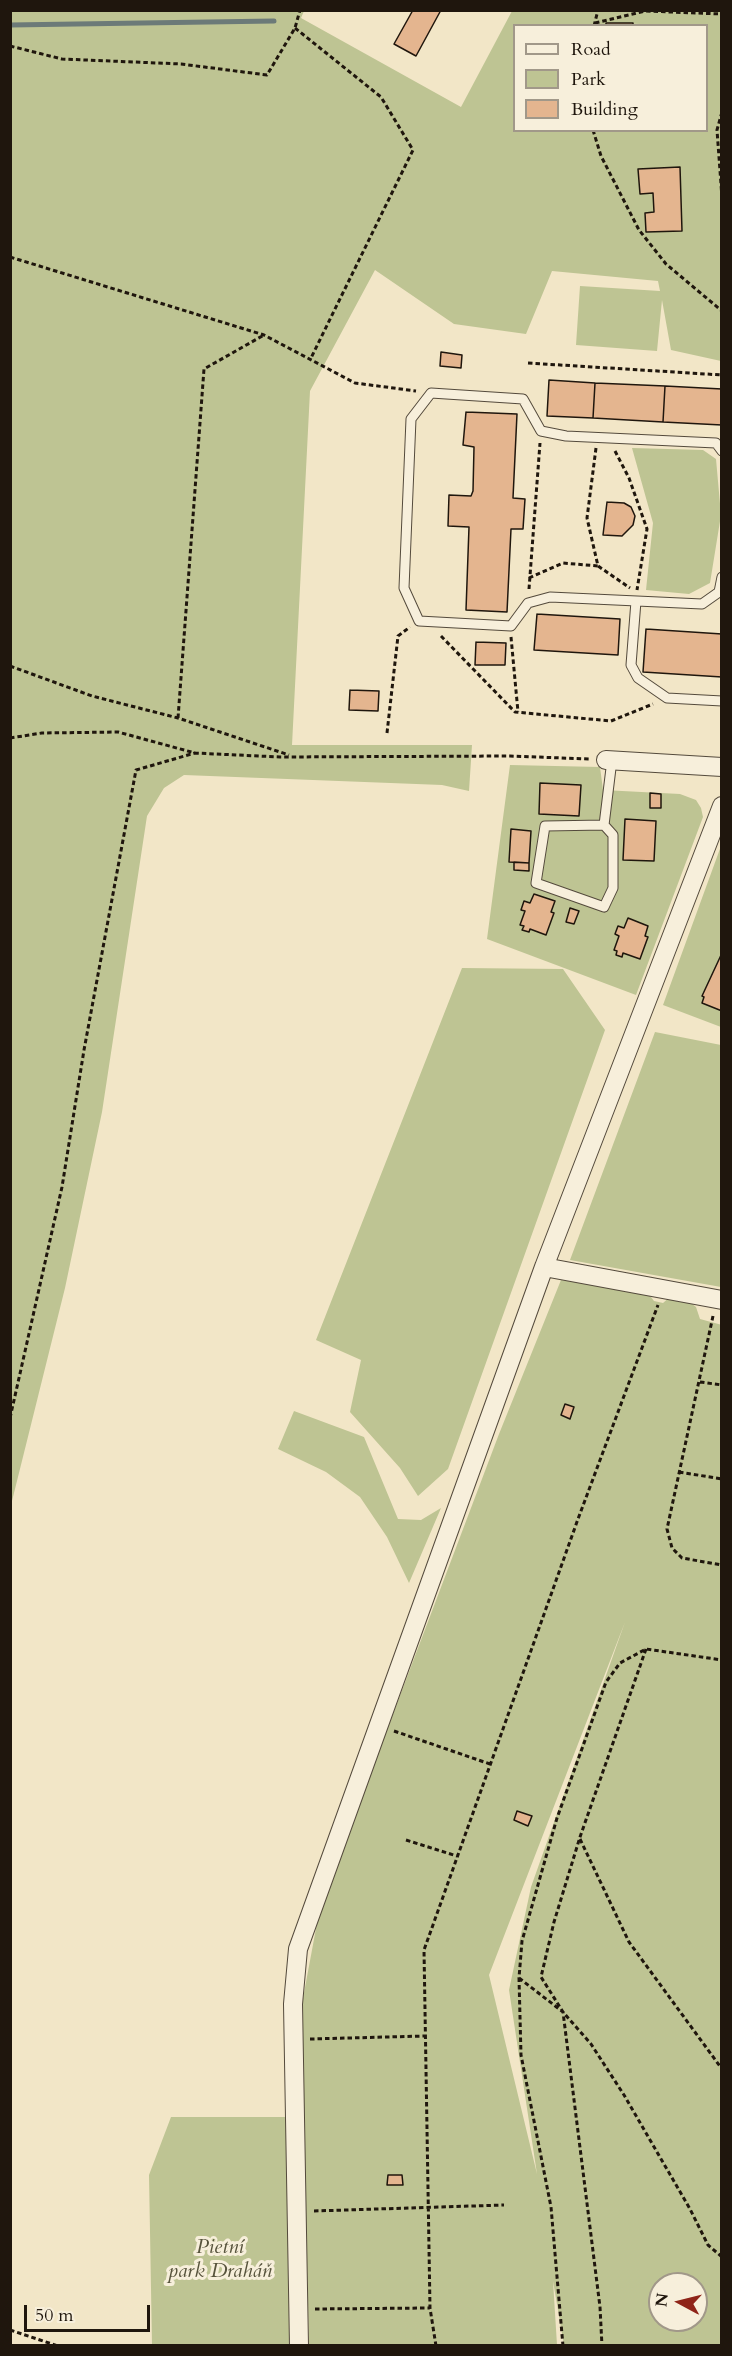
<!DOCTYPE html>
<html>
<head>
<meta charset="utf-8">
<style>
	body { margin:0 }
	#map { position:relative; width:732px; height:2356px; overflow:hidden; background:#f2e6c7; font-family:Cardo,serif }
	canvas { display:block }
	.frame { position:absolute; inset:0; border:12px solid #1f160d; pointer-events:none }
	.legend { position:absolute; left:513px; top:24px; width:195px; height:108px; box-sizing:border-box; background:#f7efdb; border:2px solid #a19889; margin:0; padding:8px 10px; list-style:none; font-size:18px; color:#1f160d }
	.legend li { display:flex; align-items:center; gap:12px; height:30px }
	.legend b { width:30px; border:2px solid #a19889 }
	.north { position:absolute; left:648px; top:2272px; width:60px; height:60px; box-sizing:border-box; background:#f7efdb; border:2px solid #a19889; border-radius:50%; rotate:277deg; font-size:16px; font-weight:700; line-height:24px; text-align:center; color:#1f160d }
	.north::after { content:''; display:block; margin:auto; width:21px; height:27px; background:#8f2418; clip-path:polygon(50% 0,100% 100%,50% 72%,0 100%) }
	.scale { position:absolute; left:24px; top:2305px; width:126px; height:27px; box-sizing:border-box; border:3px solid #1f160d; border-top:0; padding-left:8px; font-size:18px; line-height:21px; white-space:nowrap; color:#1f160d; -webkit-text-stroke:4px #f7efdb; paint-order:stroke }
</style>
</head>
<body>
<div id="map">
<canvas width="732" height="2356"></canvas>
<div class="frame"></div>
<ul class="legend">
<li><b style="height:8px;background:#f7efdb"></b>Road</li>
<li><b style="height:16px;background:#bec493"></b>Park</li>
<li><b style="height:16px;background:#e4b58f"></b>Building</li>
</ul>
<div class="north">N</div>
<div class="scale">50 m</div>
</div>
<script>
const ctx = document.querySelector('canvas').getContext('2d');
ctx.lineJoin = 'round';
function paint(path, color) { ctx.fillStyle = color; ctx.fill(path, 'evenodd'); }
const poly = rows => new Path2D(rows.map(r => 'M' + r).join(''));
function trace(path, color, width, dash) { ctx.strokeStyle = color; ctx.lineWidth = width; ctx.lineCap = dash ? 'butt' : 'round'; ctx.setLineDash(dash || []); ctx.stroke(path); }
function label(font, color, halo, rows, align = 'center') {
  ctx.font = font + ' Cardo,serif'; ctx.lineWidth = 6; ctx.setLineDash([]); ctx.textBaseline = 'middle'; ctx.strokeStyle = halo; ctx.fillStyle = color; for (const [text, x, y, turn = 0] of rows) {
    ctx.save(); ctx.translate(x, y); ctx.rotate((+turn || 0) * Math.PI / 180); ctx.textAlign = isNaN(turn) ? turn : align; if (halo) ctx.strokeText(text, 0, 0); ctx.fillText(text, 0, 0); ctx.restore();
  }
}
const green = poly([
	[10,11,304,11,301,18,461,107,512,11,722,11,721,361,671,350,662,300,657,351,576,345,580,286,660,291,658,281,552,271,526,334,454,324,375,270,310,391,292,745,472,745,469,791,442,785,184,775,164,788,147,816,102,1112,65,1288,11,1505],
	[607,23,706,26,706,130,514,130,514,26,606,25],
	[679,167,682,231,646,232,645,213,654,212,653,193,640,194,639,169],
	[632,448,703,450,716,459,721,515,710,583,689,594,646,590,653,523],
	[510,765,600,767,603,790,680,794,696,800,701,808,703,817,636,995,487,939],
	[721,846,721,1027,663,1005],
	[462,968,563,969,605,1030,448,1469,418,1496,400,1468,350,1412,361,1360,316,1340],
	[655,1032,721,1045,721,1287,570,1260],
	[561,1280,648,1293,654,1301,663,1303,671,1296,686,1299,696,1307,700,1319,722,1325,721,2345,564,2345,553,2281,557,2345,309,2346,301,2009,320,1907,499,1434],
	[625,1622,531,1887,509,1990,537,2174,489,1975],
	[660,2284,696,2284,696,2320,660,2320],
	[294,1411,364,1437,398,1519,421,1520,441,1508,409,1583,387,1537,360,1497,326,1472,278,1449],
	[171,2117,287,2117,292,2345,152,2345,149,2175]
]);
const stream = poly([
	[10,25,274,21]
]);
const building = poly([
	[413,10,441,10,416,56,394,44,413,10],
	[606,23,633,23,633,26,606,26,606,23],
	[680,167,682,231,646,232,645,213,654,212,653,193,640,194,638,169,680,167],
	[441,352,462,355,461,368,440,366,441,352],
	[549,380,595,383,593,418,547,416,549,380],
	[595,383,665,386,663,422,593,418,595,383],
	[665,386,722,389,722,425,663,422,665,386],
	[466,412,517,414,513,498,525,499,523,529,511,529,507,612,466,610,469,527,448,526,449,495,471,496,473,491,474,447,463,445,466,412],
	[607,502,624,503,631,507,635,516,633,525,622,536,603,535,607,502],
	[537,614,620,619,618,655,534,650,537,614],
	[646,629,722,634,722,677,643,672,646,629],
	[476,642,506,643,505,665,475,665,476,642],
	[350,690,379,691,378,711,349,710,350,690],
	[540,783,581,785,579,816,539,814,540,783],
	[650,793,661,794,661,808,650,808,650,793],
	[625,819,656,821,654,861,623,860,625,819],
	[511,829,531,831,529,863,509,862,511,829],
	[514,862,529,863,529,871,514,870,514,862],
	[534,894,555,901,551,912,554,913,546,935,530,929,529,932,522,930,524,926,520,925,525,911,521,910,524,901,530,903,534,894],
	[570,908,579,911,574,924,566,922,570,908],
	[628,918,648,926,645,936,648,937,640,959,623,953,622,957,616,955,617,951,614,950,619,936,615,934,618,926,624,928,628,918],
	[722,953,722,1011,702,1003,704,997,702,996,722,953],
	[565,1404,574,1407,570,1419,561,1415,565,1404],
	[517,1811,532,1816,528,1826,514,1820,517,1811],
	[388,2175,402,2175,403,2185,387,2185,388,2175]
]);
const path = poly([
	[595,23,645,11,722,14],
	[594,26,598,10],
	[295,28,381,97,413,150,310,360],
	[10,46,62,59,181,64,267,75,295,28,300,10],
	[722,112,717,130,722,198],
	[593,130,601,156,639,230,666,264,722,311],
	[10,257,264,335,355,383,416,391],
	[528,363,722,375],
	[596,448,587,518,598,566,630,588],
	[615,451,629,478,647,529,637,590],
	[529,578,563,563,598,566],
	[529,589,540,443],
	[441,636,515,712,611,721,653,704],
	[511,637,518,712],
	[10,666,92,696,178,718,289,755],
	[178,718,204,369,264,335],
	[387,733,398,636,410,627],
	[10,738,42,733,118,732,195,753,280,757,510,756,589,759],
	[713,1316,667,1529,672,1548,682,1558,722,1565],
	[700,1382,722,1385],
	[10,1418,62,1187,84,1050,136,770,195,753],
	[679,1472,722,1479],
	[646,1649,580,1837,554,1922,541,1977,563,2012,591,2044,624,2095,690,2209,708,2245,722,2257],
	[394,1731,490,1764],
	[580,1839,629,1942,722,2069],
	[406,1840,457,1856],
	[519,1978,563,2012,600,2307,602,2346],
	[310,2039,425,2036],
	[314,2211,504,2205],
	[315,2309,430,2308],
	[10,2330,58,2346],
	[436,2346,430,2308,424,1950,578,1519,658,1305],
	[563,2346,551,2207,521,2055,519,1978,522,1941,557,1818,606,1682,620,1663,646,1649,722,1660]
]);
const service = poly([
	[722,451,716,443,566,436,541,431,523,399,431,393,411,419,404,588,419,621,511,626,528,603,550,597,702,604,719,592,722,577],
	[636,601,631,665,638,678,667,698,722,701],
	[604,825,613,835,613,888,604,907,536,883,545,826,604,825,612,760]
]);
const minor = poly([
	[606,760,722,767],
	[544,1267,722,1300],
	[299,2346,293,2004,298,1949,544,1267,722,806]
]);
const parkNames = [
	["Pietní",220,2248],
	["park Draháň",220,2272]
];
paint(green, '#bec493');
trace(stream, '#6c7a78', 5);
paint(building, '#e4b58f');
trace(building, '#1f160d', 1.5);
trace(service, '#544a3c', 11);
trace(minor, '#544a3c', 20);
trace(path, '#1f160d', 3, [4.5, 3]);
trace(service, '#f7efdb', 9);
trace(minor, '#f7efdb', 18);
label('italic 21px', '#57533c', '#f7efdb', parkNames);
</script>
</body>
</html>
